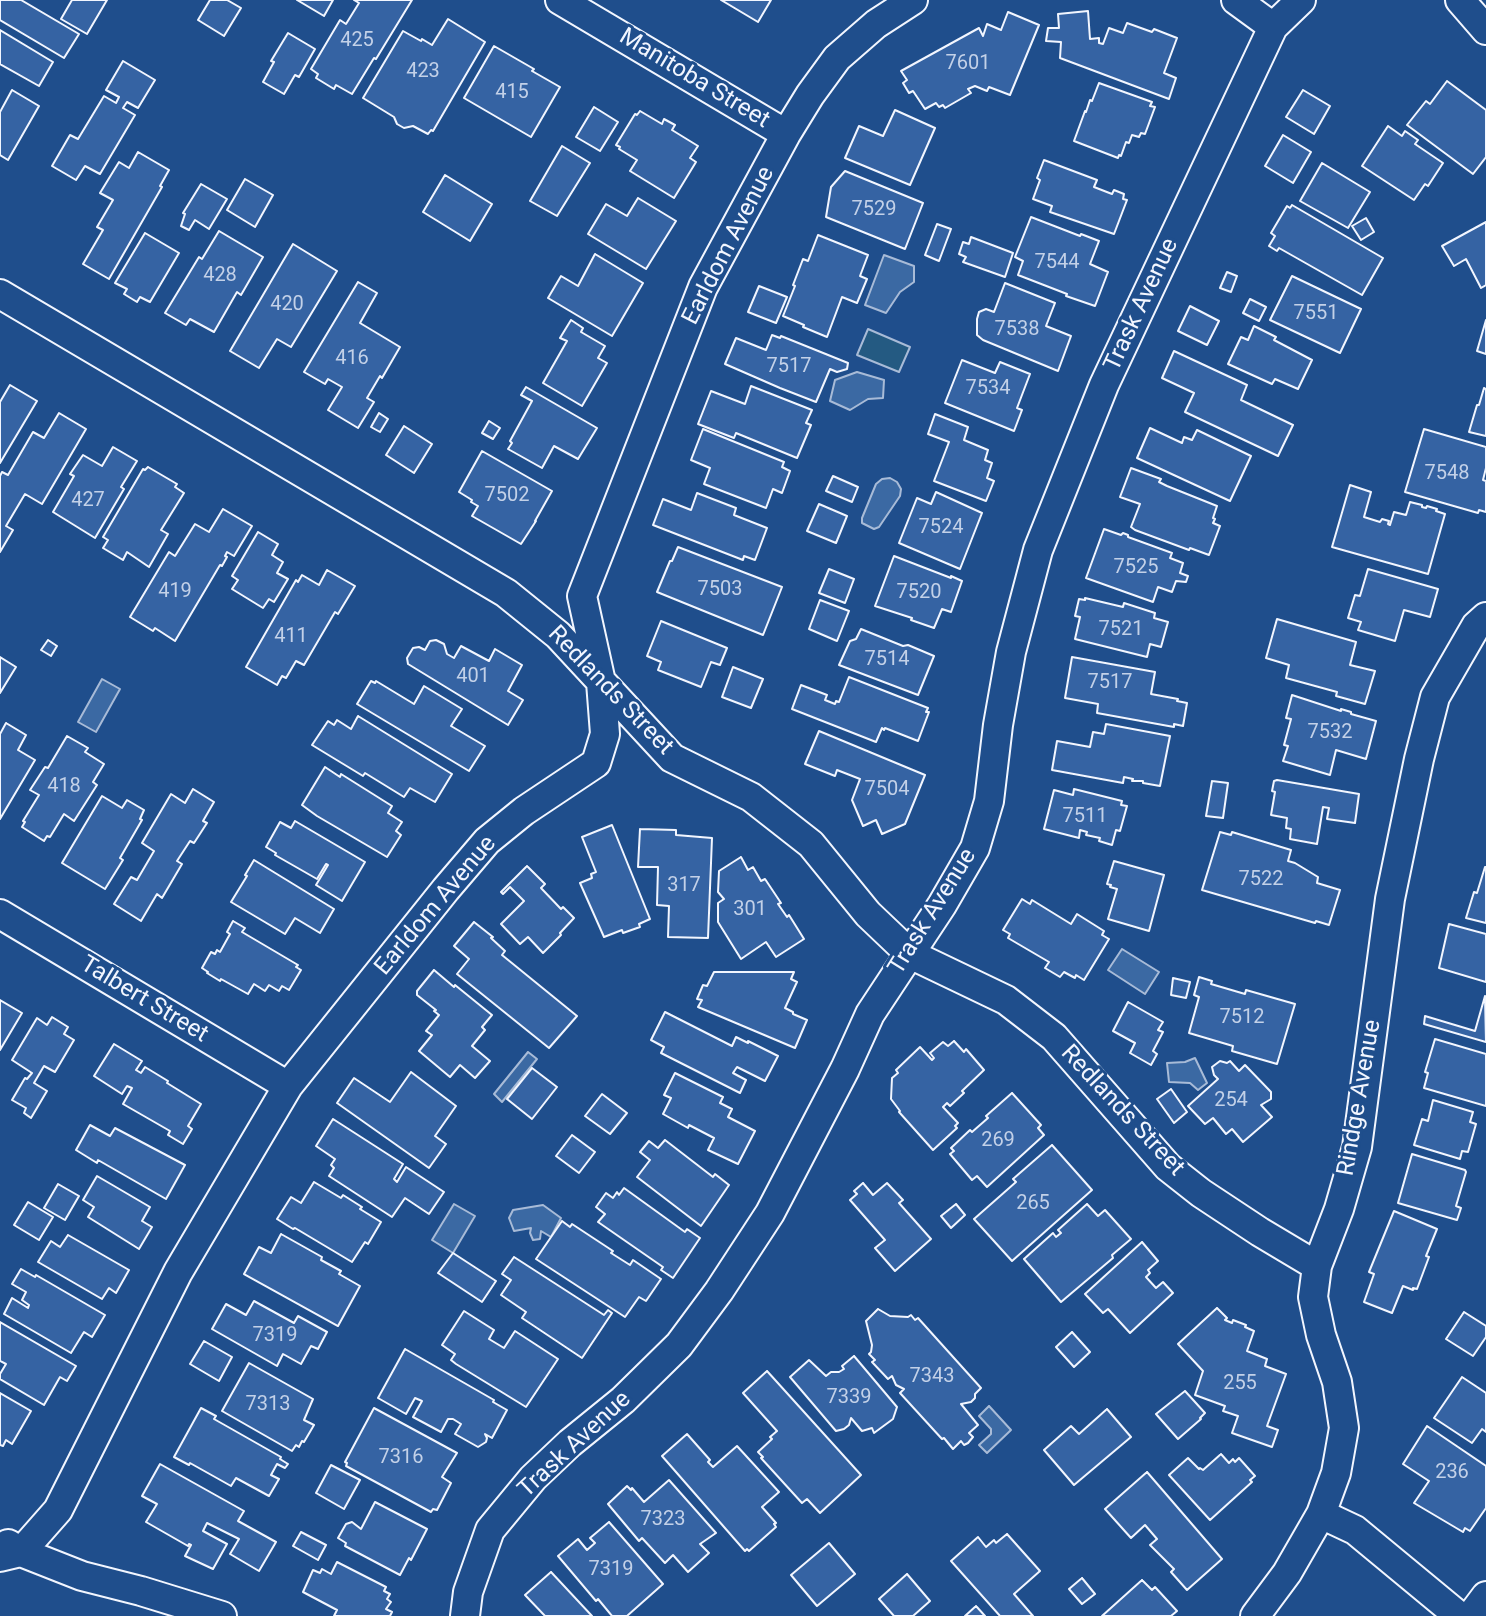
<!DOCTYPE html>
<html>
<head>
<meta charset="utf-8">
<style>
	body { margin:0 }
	canvas { display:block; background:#1f4e8c }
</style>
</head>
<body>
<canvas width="1486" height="1616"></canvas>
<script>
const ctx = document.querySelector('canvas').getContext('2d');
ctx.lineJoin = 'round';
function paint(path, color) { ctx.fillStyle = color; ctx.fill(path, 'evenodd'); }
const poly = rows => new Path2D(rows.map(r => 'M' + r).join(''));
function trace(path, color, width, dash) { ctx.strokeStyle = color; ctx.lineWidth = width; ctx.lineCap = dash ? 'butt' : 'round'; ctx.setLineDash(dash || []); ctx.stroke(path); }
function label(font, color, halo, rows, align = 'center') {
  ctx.font = font + ' Roboto,sans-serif'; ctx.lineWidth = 6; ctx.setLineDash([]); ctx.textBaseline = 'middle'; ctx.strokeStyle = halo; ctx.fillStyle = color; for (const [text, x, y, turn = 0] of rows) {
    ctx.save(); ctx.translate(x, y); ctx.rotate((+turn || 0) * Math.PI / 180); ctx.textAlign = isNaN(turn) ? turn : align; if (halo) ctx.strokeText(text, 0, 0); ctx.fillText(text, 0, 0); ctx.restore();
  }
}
const green = poly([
	[868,329,910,347,899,372,857,355,868,329]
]);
const water = poly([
	[884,255,914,266,914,282,900,292,886,313,865,305,884,255],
	[857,372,884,380,883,398,868,399,850,410,830,401,835,380,857,372],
	[890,478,897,482,901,489,900,496,879,527,874,529,862,523,862,518,876,484,882,479,890,478],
	[102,679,120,689,96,732,78,722,102,679],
	[1122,949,1159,972,1145,994,1108,970,1122,949],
	[528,1052,537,1059,502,1102,494,1094,528,1052],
	[1195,1058,1207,1083,1198,1090,1190,1083,1169,1082,1167,1063,1185,1062,1195,1058],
	[454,1204,475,1216,453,1253,432,1240,454,1204],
	[543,1205,561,1218,551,1237,541,1231,540,1239,533,1240,530,1233,531,1228,514,1231,509,1218,513,1210,543,1205],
	[989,1406,1011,1430,987,1453,979,1445,991,1434,991,1429,979,1416,989,1406]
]);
const building = poly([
	[0,0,21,0,79,34,64,58,0,20,0,0],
	[72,0,107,0,87,34,61,19,72,0],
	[210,0,227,0,241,8,224,36,198,20,210,0],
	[297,0,333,0,324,16,297,0],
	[354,0,412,0,376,59,374,58,352,94,336,85,334,89,316,78,318,74,311,69,340,20,346,24,359,3,354,0],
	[721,0,771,0,758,22,721,0],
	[1088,11,1090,39,1099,38,1099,43,1103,44,1109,28,1123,33,1127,23,1152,32,1154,29,1177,38,1164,73,1176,78,1169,99,1060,58,1061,42,1046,41,1048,28,1059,28,1058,14,1088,11],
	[1008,12,1039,25,1010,95,989,87,987,91,975,86,968,89,971,93,945,108,943,105,939,107,936,103,925,109,913,91,909,93,903,83,907,80,901,71,979,28,983,36,987,24,1001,30,1008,12],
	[448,19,485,42,433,131,431,130,428,134,413,126,404,128,397,124,394,117,363,98,403,31,421,41,422,39,432,45,448,19],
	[0,30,53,62,39,86,0,64,0,30],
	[288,33,315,49,299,77,295,75,284,94,263,82,274,62,271,61,288,33],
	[494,46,534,69,532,71,560,87,531,137,464,98,494,46],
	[123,61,155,80,138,108,127,102,123,108,135,115,100,174,85,166,76,180,52,166,70,135,78,139,104,96,116,103,119,97,106,90,123,61],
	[1447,81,1486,110,1486,157,1473,174,1407,125,1426,101,1430,104,1447,81],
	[1099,83,1152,102,1150,106,1155,107,1145,134,1141,133,1139,137,1132,135,1129,143,1126,142,1121,156,1119,155,1118,158,1074,141,1085,111,1086,112,1090,100,1092,101,1099,83],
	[12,90,39,106,8,160,0,155,0,112,12,90],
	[1303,90,1330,106,1314,134,1286,117,1303,90],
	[594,107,618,122,600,151,576,137,594,107],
	[895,110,935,128,910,185,845,158,859,126,883,136,895,110],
	[640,111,662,124,664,119,675,125,672,130,698,146,690,158,696,162,674,198,630,171,637,160,619,149,620,147,616,145,635,114,637,115,640,111],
	[1388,126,1402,136,1405,131,1418,140,1415,144,1443,163,1428,186,1425,184,1414,200,1362,166,1388,126],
	[1283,135,1311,152,1293,183,1265,166,1283,135],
	[562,146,590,163,557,216,530,201,562,146],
	[138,152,169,170,160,186,162,187,109,279,83,264,103,230,97,227,113,200,100,193,119,162,129,168,138,152],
	[1044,160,1097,180,1094,187,1112,194,1114,190,1124,194,1123,199,1127,200,1114,234,1050,212,1052,206,1033,199,1040,180,1037,178,1044,160],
	[1322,163,1370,192,1348,228,1300,201,1322,163],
	[845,171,923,203,905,249,826,217,831,187,845,171],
	[445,175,492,204,470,241,423,212,445,175],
	[245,179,273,195,255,227,227,210,245,179],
	[201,184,227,199,209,229,195,220,189,230,181,226,185,214,183,213,201,184],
	[638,198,676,221,646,269,588,234,606,204,627,216,638,198],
	[1292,205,1383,258,1362,295,1279,248,1277,251,1269,246,1275,236,1271,233,1287,206,1290,208,1292,205],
	[1031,217,1080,236,1081,234,1099,241,1090,264,1108,272,1095,306,1066,296,1067,294,1018,275,1023,261,1015,257,1031,217],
	[1366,218,1374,232,1361,240,1352,226,1366,218],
	[1486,222,1486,285,1481,288,1466,259,1454,266,1442,246,1486,222],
	[937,224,951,229,939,261,925,255,937,224],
	[219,231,263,257,241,295,237,292,214,332,190,319,186,325,165,313,199,257,202,259,219,231],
	[145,233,179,253,150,302,140,297,137,302,124,294,127,289,115,283,145,233],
	[818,235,868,255,860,276,867,279,857,303,842,297,827,337,803,327,804,325,783,316,795,286,793,285,803,259,808,261,818,235],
	[971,237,1013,253,1005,277,963,262,966,257,959,254,963,242,969,244,971,237],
	[293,244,337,271,291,347,277,339,259,368,230,351,293,244],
	[595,254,643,283,612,336,548,298,561,276,578,286,595,254],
	[1227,272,1237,276,1231,292,1220,288,1227,272],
	[1292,276,1361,309,1340,353,1270,320,1292,276],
	[358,282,377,293,360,323,400,347,382,378,380,376,367,398,374,402,358,428,328,410,342,387,328,379,325,384,304,372,358,282],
	[1005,283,1055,303,1046,326,1071,336,1058,371,983,340,977,335,977,319,979,312,986,309,994,312,1005,283],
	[759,286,787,297,776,323,748,312,759,286],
	[1250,299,1266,307,1259,321,1243,313,1250,299],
	[1190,306,1219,321,1207,345,1178,331,1190,306],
	[571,320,583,328,581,332,605,346,598,358,607,363,582,406,543,383,567,341,560,338,571,320],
	[1486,320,1486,354,1477,351,1486,320],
	[1254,326,1276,337,1274,340,1312,360,1298,389,1275,379,1272,384,1228,364,1241,337,1248,340,1254,326],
	[772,335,780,338,781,336,848,363,847,369,837,372,830,369,816,402,780,388,725,364,736,338,766,350,772,335],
	[1174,351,1247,385,1241,400,1293,425,1278,456,1185,412,1194,393,1162,378,1174,351],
	[962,360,995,373,1000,362,1030,374,1017,408,1022,410,1014,431,945,403,962,360],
	[10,385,37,401,0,463,0,402,10,385],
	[751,386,812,410,806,423,811,425,797,458,736,433,734,438,698,424,711,391,745,404,751,386],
	[526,387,597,428,578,459,554,446,542,468,508,449,512,443,510,441,532,401,521,395,526,387],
	[1484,388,1486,389,1486,436,1469,432,1477,405,1479,405,1484,388],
	[59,413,86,429,42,504,25,494,6,526,13,530,0,552,0,476,2,472,8,475,33,432,44,438,59,413],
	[379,413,388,419,380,432,371,427,379,413],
	[935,414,968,427,964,440,988,450,985,460,992,463,987,478,994,481,986,501,934,481,949,442,928,434,935,414],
	[489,421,500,428,493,439,482,433,489,421],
	[404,426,432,444,414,473,386,455,404,426],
	[1150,428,1182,443,1184,437,1192,440,1197,430,1251,456,1230,501,1137,458,1150,428],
	[703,429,784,462,782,467,790,471,782,493,773,489,766,508,704,484,710,468,691,460,703,429],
	[1424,429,1486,447,1486,468,1483,480,1486,481,1486,512,1479,510,1478,513,1405,492,1424,429],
	[113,447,137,461,121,487,124,489,95,538,53,512,74,476,70,474,83,455,102,466,113,447],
	[482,451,552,491,535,521,536,521,521,544,472,516,478,506,471,502,472,500,459,492,482,451],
	[148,467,177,484,175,487,184,493,161,530,168,534,149,567,127,552,123,560,103,548,108,540,103,537,143,469,145,470,148,467],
	[1131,468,1161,479,1159,482,1167,486,1217,506,1213,518,1215,519,1213,523,1220,526,1209,555,1190,548,1189,550,1135,530,1131,527,1140,504,1120,497,1131,468],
	[833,476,858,487,852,502,826,491,833,476],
	[1350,485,1371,492,1364,517,1380,522,1382,519,1389,521,1388,524,1390,525,1394,512,1406,515,1410,502,1422,505,1422,507,1426,508,1427,506,1437,509,1436,511,1445,514,1428,574,1332,547,1350,485],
	[936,492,982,513,960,569,899,543,917,498,931,504,936,492],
	[697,493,736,508,734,515,767,528,755,560,744,556,743,560,653,525,663,499,691,510,697,493],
	[819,504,847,516,836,543,807,531,819,504],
	[223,509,252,526,234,556,227,552,225,556,227,557,222,566,220,565,175,641,155,628,153,631,130,617,169,552,175,556,195,524,209,532,223,509],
	[1104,529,1121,535,1123,533,1128,535,1128,537,1172,553,1170,558,1183,563,1180,573,1188,576,1186,582,1176,581,1172,592,1158,587,1153,602,1086,578,1104,529],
	[258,532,278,544,272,555,283,562,277,573,288,579,274,602,269,599,263,608,232,589,238,580,232,576,258,532],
	[678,547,782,587,763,635,657,592,670,561,672,561,678,547],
	[894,556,951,578,951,576,962,581,951,612,942,609,934,628,911,620,912,618,875,606,894,556],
	[829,569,854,579,845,603,819,593,829,569],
	[1368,569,1438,589,1430,617,1404,610,1395,641,1358,630,1361,622,1348,618,1355,595,1360,596,1368,569],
	[327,570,355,586,338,614,335,612,304,665,296,661,286,678,282,676,277,685,246,667,296,580,298,582,302,575,319,585,327,570],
	[1085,598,1123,607,1124,603,1155,613,1154,618,1168,622,1161,647,1150,644,1147,657,1075,639,1080,617,1075,616,1079,599,1085,600,1085,598],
	[820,600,849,611,837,641,809,629,820,600],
	[1277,619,1356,642,1350,665,1375,671,1365,704,1336,696,1337,692,1286,678,1289,665,1266,658,1277,619],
	[661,621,727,648,720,665,711,662,701,687,658,670,661,662,647,656,661,621],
	[861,629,903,646,908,645,934,656,918,695,839,665,850,641,856,639,861,629],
	[48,640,57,646,51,656,41,650,48,640],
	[436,640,444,644,447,654,454,658,461,646,489,661,495,649,522,665,508,691,523,700,508,725,408,664,407,658,413,648,419,647,425,650,430,641,436,640],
	[0,657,16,667,0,693,0,657],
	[1072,657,1155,672,1151,694,1178,699,1177,701,1187,703,1183,726,1174,724,1174,727,1097,713,1098,704,1065,698,1072,657],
	[733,667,763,679,751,708,722,697,733,667],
	[849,677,928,708,926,712,929,712,918,741,885,728,884,730,882,728,876,742,792,709,801,685,827,695,825,700,835,704,836,701,839,702,849,677],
	[371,681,375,683,376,681,414,704,424,686,462,709,451,726,485,746,469,771,357,704,371,681],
	[1292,695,1341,711,1341,709,1351,712,1351,714,1376,721,1366,759,1336,750,1330,775,1283,761,1288,746,1284,745,1291,719,1286,718,1292,695],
	[358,716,452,774,435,802,410,788,404,797,365,773,363,776,312,745,328,721,334,725,337,720,351,729,358,716],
	[6,723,26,735,18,750,35,760,0,819,0,734,6,723],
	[1106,724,1170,736,1160,786,1143,783,1143,781,1132,781,1133,779,1124,777,1123,783,1052,770,1057,741,1090,747,1093,732,1104,734,1106,724],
	[819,731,925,775,905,824,882,834,876,820,863,826,852,800,860,779,837,770,835,776,805,764,819,731],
	[67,736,88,748,85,752,104,764,93,782,97,785,74,821,64,814,50,837,47,836,44,841,22,827,25,822,23,821,39,795,30,790,45,767,48,768,67,736],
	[325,767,340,777,341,774,392,806,388,813,402,822,396,831,401,835,387,857,317,816,302,805,325,767],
	[1277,780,1359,794,1355,823,1327,819,1329,808,1323,807,1317,844,1290,839,1291,829,1286,828,1287,818,1271,815,1275,792,1272,791,1274,781,1277,780],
	[1212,781,1228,783,1223,818,1206,816,1212,781],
	[193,789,214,802,203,821,207,823,194,843,190,841,177,861,182,864,162,898,157,894,141,921,114,904,131,877,137,880,154,851,142,843,171,794,185,803,193,789],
	[1074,789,1122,801,1121,805,1127,806,1120,831,1116,830,1112,845,1099,841,1100,838,1086,835,1087,832,1080,830,1079,838,1044,829,1054,790,1073,795,1074,789],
	[102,796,122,808,127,800,144,810,140,819,142,820,120,858,123,860,105,889,62,863,102,796],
	[295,821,365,862,342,901,316,885,328,865,326,864,317,879,275,855,276,853,266,847,280,822,291,828,295,821],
	[612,825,650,919,639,924,640,927,623,933,622,930,604,937,580,883,592,878,591,874,596,872,582,837,612,825],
	[640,829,676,830,676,835,712,838,708,938,668,937,669,906,657,905,658,867,638,867,640,829],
	[1220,832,1231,835,1232,832,1291,850,1288,861,1295,863,1318,877,1317,883,1340,890,1329,925,1316,921,1315,923,1202,890,1220,832],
	[741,857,748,870,753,867,761,881,765,879,781,903,778,904,787,917,789,915,804,939,776,957,766,942,741,959,718,922,718,903,724,899,718,892,719,871,741,857],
	[254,860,334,909,320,933,295,918,285,934,231,902,247,876,245,875,254,860],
	[1114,861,1164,875,1149,931,1108,919,1117,889,1110,887,1111,885,1107,884,1114,861],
	[527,866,545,884,541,888,561,909,563,907,574,918,560,933,561,935,543,953,528,937,520,944,501,924,524,901,510,887,503,894,501,892,527,866],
	[1485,867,1486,867,1486,923,1466,918,1474,892,1477,893,1485,867],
	[1022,899,1030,904,1032,900,1071,924,1077,914,1104,931,1102,935,1109,939,1084,980,1076,975,1075,978,1064,972,1060,977,1045,968,1049,962,1008,938,1010,934,1003,930,1022,899],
	[233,921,245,928,242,932,298,965,296,967,301,970,289,990,282,986,279,991,269,985,265,991,254,984,248,994,221,979,220,981,207,973,208,972,202,968,211,952,215,954,217,950,220,952,230,934,227,932,233,921],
	[474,922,493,937,491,938,505,951,502,955,577,1016,549,1048,457,974,469,959,454,946,474,922],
	[1449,924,1486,934,1486,982,1439,968,1449,924],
	[434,970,454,987,455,985,492,1015,482,1027,485,1030,472,1046,490,1061,475,1078,460,1065,450,1077,419,1051,432,1035,426,1031,439,1015,434,1011,436,1010,417,995,417,991,434,970],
	[714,972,794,972,791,979,797,982,785,1008,793,1012,793,1014,807,1020,795,1048,698,1007,702,1000,697,999,703,985,707,986,714,972],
	[1199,977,1212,981,1211,984,1245,994,1246,990,1295,1004,1277,1064,1232,1051,1233,1046,1189,1033,1199,997,1194,995,1199,977],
	[1173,978,1190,982,1186,998,1171,995,1173,978],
	[1485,996,1486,1042,1424,1024,1425,1016,1475,1031,1485,996],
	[0,1000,22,1013,0,1050,0,1000],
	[1128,1002,1163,1022,1158,1030,1163,1032,1153,1051,1157,1054,1151,1065,1130,1053,1135,1043,1113,1031,1128,1002],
	[665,1012,732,1046,736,1037,748,1043,748,1041,778,1056,765,1081,737,1067,733,1073,746,1080,740,1093,661,1053,664,1047,651,1040,665,1012],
	[52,1017,68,1027,64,1034,74,1040,55,1072,44,1066,34,1083,47,1091,31,1118,24,1113,26,1108,12,1100,25,1078,27,1079,32,1073,12,1060,37,1018,47,1025,52,1017],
	[1435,1039,1486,1054,1486,1106,1424,1088,1428,1073,1425,1072,1435,1039],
	[954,1041,964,1052,966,1049,984,1070,962,1091,964,1093,950,1106,947,1103,943,1107,958,1123,955,1126,957,1128,933,1150,899,1112,900,1111,891,1099,892,1078,898,1073,896,1070,920,1047,932,1060,934,1058,930,1053,943,1042,948,1046,954,1041],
	[114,1044,142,1061,136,1070,141,1073,145,1067,168,1081,167,1083,201,1104,188,1126,192,1129,183,1144,168,1135,170,1131,123,1104,132,1088,127,1086,122,1094,94,1076,114,1044],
	[1220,1061,1227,1063,1230,1061,1239,1071,1245,1065,1271,1092,1271,1099,1261,1105,1272,1117,1243,1142,1232,1129,1226,1134,1213,1118,1205,1124,1188,1106,1218,1079,1214,1075,1212,1067,1220,1061],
	[532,1068,557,1087,532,1119,507,1099,532,1068],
	[411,1072,456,1106,435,1136,446,1144,429,1168,337,1103,354,1078,390,1102,411,1072],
	[675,1073,723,1097,720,1103,732,1109,728,1117,755,1131,738,1164,708,1150,714,1138,689,1125,688,1128,663,1114,671,1098,664,1095,675,1073],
	[1171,1089,1187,1112,1174,1123,1157,1099,1171,1089],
	[1012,1093,1041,1125,1038,1128,1044,1135,987,1187,977,1176,972,1180,950,1154,954,1151,951,1148,970,1130,972,1132,988,1118,986,1116,1012,1093],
	[602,1094,627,1113,610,1134,585,1116,602,1094],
	[1433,1100,1473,1112,1470,1122,1476,1124,1468,1152,1462,1151,1460,1159,1414,1145,1422,1119,1428,1121,1433,1100],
	[333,1119,403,1164,394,1179,397,1182,406,1167,444,1192,429,1214,405,1198,392,1217,329,1176,334,1168,331,1165,335,1159,316,1146,333,1119],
	[90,1125,110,1136,115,1128,185,1165,166,1199,98,1160,97,1163,76,1150,90,1125],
	[572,1135,595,1152,579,1173,556,1156,572,1135],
	[665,1140,713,1177,715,1174,729,1185,701,1226,637,1177,650,1160,640,1152,649,1141,658,1148,665,1140],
	[1052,1145,1092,1190,1012,1261,974,1219,1016,1182,1013,1179,1052,1145],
	[1412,1154,1465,1170,1466,1172,1456,1206,1461,1208,1457,1220,1398,1203,1412,1154],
	[97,1176,150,1207,142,1221,152,1227,139,1249,88,1217,94,1207,83,1200,97,1176],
	[314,1182,341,1198,343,1195,362,1207,360,1209,381,1222,368,1244,365,1242,352,1262,295,1228,293,1229,277,1219,291,1197,301,1203,314,1182],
	[863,1183,873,1195,887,1183,903,1200,899,1203,931,1239,895,1271,875,1248,885,1240,850,1200,857,1194,854,1191,863,1183],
	[58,1184,79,1196,65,1220,44,1208,58,1184],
	[624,1188,685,1232,687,1229,700,1238,673,1278,661,1270,663,1267,598,1222,605,1214,596,1207,606,1193,613,1198,617,1192,619,1195,624,1188],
	[28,1202,53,1217,39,1240,14,1225,28,1202],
	[956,1204,965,1215,951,1228,941,1216,956,1204],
	[1087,1204,1098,1216,1105,1210,1131,1239,1112,1255,1113,1258,1061,1302,1024,1259,1053,1233,1056,1237,1061,1233,1058,1230,1087,1204],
	[1394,1211,1437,1229,1426,1256,1429,1257,1417,1289,1413,1288,1413,1290,1403,1286,1392,1313,1364,1302,1374,1274,1369,1272,1394,1211],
	[562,1221,570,1227,572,1224,613,1251,611,1253,630,1265,633,1260,661,1279,646,1301,639,1297,625,1317,536,1259,562,1221],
	[281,1234,322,1257,321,1260,341,1271,339,1274,360,1286,338,1326,244,1274,259,1247,271,1253,281,1234],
	[68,1235,129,1270,116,1293,109,1288,102,1299,38,1262,51,1241,60,1247,68,1235],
	[1142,1242,1158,1261,1148,1270,1150,1273,1146,1277,1156,1288,1163,1282,1173,1293,1130,1333,1108,1309,1103,1313,1085,1294,1142,1242],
	[453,1253,496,1281,482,1302,438,1273,453,1253],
	[514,1257,604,1315,608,1310,612,1313,582,1358,522,1318,526,1312,501,1295,511,1280,502,1274,514,1257],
	[21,1269,35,1277,36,1275,105,1315,92,1337,84,1332,71,1353,4,1314,12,1298,28,1308,29,1305,22,1300,26,1292,12,1284,21,1269],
	[254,1301,294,1323,298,1316,327,1332,318,1349,311,1346,301,1364,283,1354,277,1366,212,1329,226,1304,246,1315,254,1301],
	[1217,1308,1227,1318,1225,1320,1232,1323,1233,1320,1246,1325,1245,1327,1254,1331,1247,1351,1267,1359,1265,1366,1286,1374,1267,1426,1278,1430,1272,1447,1232,1433,1238,1416,1223,1411,1225,1406,1195,1395,1203,1371,1178,1344,1217,1308],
	[878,1309,890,1316,908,1317,911,1315,915,1320,918,1318,981,1388,975,1394,975,1398,971,1402,961,1404,978,1425,969,1433,973,1437,968,1443,964,1445,961,1441,953,1449,944,1438,942,1439,900,1393,904,1389,896,1385,892,1376,888,1379,872,1362,875,1360,869,1354,871,1352,872,1345,866,1321,878,1309],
	[464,1311,494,1330,489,1339,504,1348,515,1331,558,1359,526,1407,456,1364,451,1360,455,1354,442,1345,464,1311],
	[1464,1312,1486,1326,1486,1337,1473,1356,1446,1339,1464,1312],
	[0,1322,76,1366,67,1381,60,1377,44,1405,0,1379,0,1374,6,1364,0,1361,0,1322],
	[1072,1332,1090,1352,1074,1367,1056,1347,1072,1332],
	[204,1341,232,1357,219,1381,190,1364,204,1341],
	[405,1349,494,1400,493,1402,507,1410,492,1438,485,1434,487,1438,486,1442,478,1447,455,1434,461,1424,453,1419,448,1419,441,1432,413,1417,422,1401,415,1398,406,1414,378,1398,405,1349],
	[854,1356,897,1407,893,1419,874,1433,872,1428,862,1431,851,1418,849,1425,844,1429,836,1431,790,1377,809,1360,826,1376,831,1372,839,1372,844,1369,842,1366,854,1356],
	[249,1363,313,1399,304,1420,314,1425,304,1442,302,1441,299,1447,296,1445,292,1451,222,1411,249,1363],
	[767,1371,861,1475,820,1513,807,1499,802,1503,761,1458,763,1457,758,1452,772,1439,770,1437,777,1431,743,1393,767,1371],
	[1462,1377,1486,1393,1486,1432,1482,1429,1472,1443,1434,1418,1462,1377],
	[1185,1391,1205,1413,1200,1418,1201,1419,1178,1439,1156,1414,1185,1391],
	[0,1393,31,1411,12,1444,6,1440,3,1446,0,1445,0,1393],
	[201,1408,216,1416,214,1419,281,1457,280,1459,288,1464,285,1468,277,1464,271,1475,279,1479,269,1496,236,1478,231,1486,190,1463,189,1465,174,1457,201,1408],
	[374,1408,457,1453,442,1477,451,1483,437,1510,433,1509,431,1512,346,1466,347,1463,345,1462,374,1408],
	[1107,1409,1131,1437,1074,1485,1044,1450,1071,1426,1079,1434,1107,1409],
	[1427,1426,1486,1466,1486,1508,1470,1531,1465,1528,1463,1532,1414,1503,1429,1481,1403,1464,1427,1426],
	[687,1434,710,1460,708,1462,713,1467,737,1446,779,1492,762,1507,776,1523,774,1524,776,1527,749,1551,747,1549,745,1551,662,1456,687,1434],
	[1221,1454,1229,1463,1233,1459,1235,1462,1239,1458,1255,1476,1250,1480,1252,1482,1210,1520,1169,1475,1188,1458,1199,1469,1200,1468,1203,1470,1221,1454],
	[160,1464,244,1511,238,1521,276,1542,259,1571,230,1554,239,1539,207,1523,203,1531,227,1544,213,1569,185,1556,191,1545,189,1544,188,1546,146,1522,157,1504,142,1496,160,1464],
	[331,1465,360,1480,344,1509,316,1493,331,1465],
	[1147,1472,1222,1559,1187,1590,1171,1572,1174,1569,1150,1545,1157,1539,1145,1525,1131,1538,1105,1509,1147,1472],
	[669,1480,716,1533,700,1544,709,1553,688,1572,673,1555,665,1563,642,1538,639,1541,608,1504,627,1486,631,1490,632,1488,644,1502,669,1480],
	[375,1502,427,1529,411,1560,409,1558,400,1575,345,1546,346,1543,338,1538,346,1524,352,1522,361,1529,375,1502],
	[609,1522,663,1584,627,1616,612,1616,598,1599,596,1601,558,1556,578,1539,587,1550,595,1543,590,1538,609,1522],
	[301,1532,326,1545,318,1560,293,1546,301,1532],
	[1007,1534,1040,1571,1014,1594,1033,1616,1000,1616,951,1561,978,1537,986,1547,994,1540,996,1543,1007,1534],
	[829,1543,855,1574,817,1606,791,1575,829,1543],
	[337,1562,386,1587,384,1591,390,1594,387,1599,391,1602,386,1609,392,1612,390,1616,334,1616,337,1610,303,1592,313,1570,320,1573,322,1569,331,1574,337,1562],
	[551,1572,592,1616,545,1616,525,1595,551,1572],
	[907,1574,930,1601,913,1616,894,1616,879,1599,907,1574],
	[1082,1578,1095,1594,1082,1604,1069,1589,1082,1578],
	[1142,1580,1152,1590,1155,1587,1177,1611,1171,1616,1102,1616,1142,1580],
	[976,1606,985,1616,965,1616,976,1606]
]);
const minor = poly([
	[560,0,786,134],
	[1236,0,1273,27,1301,0],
	[1460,0,1486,30],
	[0,294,506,593,558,635,672,758,751,797,811,844,868,914,910,954,1006,1000,1054,1037,1168,1167,1201,1193,1260,1232,1317,1266],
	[0,914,288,1086],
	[1321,1514,1355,1530,1459,1616],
	[8,1544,21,1552,82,1576,141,1591,222,1616],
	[0,1557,21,1552,58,1510,178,1272,288,1086,446,889,487,841,524,811,596,763,605,734,601,682,582,596,703,287,786,134,810,95,837,58,876,24,913,0],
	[465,1616,468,1592,490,1530,533,1478,570,1443,623,1400,679,1345,719,1291,770,1213,845,1069,870,1014,942,905,975,848,989,801,998,725,1011,652,1038,550,1104,385,1273,27],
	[1255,1616,1287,1573,1321,1514,1336,1473,1344,1428,1337,1382,1321,1335,1313,1297,1317,1266,1339,1209,1357,1147,1390,899,1419,759,1435,697,1476,626,1486,617],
	[1471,1616,1486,1596]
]);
const numberNames = [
	["425",357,41],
	["7601",968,64],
	["423",423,72],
	["415",512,93],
	["7529",874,210],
	["7544",1057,263],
	["428",220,276],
	["420",287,305],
	["7551",1316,314],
	["7538",1017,330],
	["416",352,359],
	["7517",789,367],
	["7534",988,389],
	["7548",1447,474],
	["7502",507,496],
	["427",88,501],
	["7524",941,528],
	["7525",1136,568],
	["7503",720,590],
	["419",175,592],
	["7520",919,593],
	["7521",1121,630],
	["411",291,637],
	["7514",887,660],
	["401",473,677],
	["7517",1110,683],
	["7532",1330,733],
	["418",64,787],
	["7504",887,790],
	["7511",1085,817],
	["7522",1261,880],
	["317",684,886],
	["301",750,910],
	["7512",1242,1018],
	["254",1231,1101],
	["269",998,1141],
	["265",1033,1204],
	["7319",275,1336],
	["7343",932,1377],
	["255",1240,1384],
	["7339",849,1398],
	["7313",268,1405],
	["7316",401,1458],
	["236",1452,1473],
	["7323",663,1520],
	["7319",611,1570]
];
const streetNames = [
	["Manitoba Street",694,79,31],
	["Earldom Avenue",729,246,-63],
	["Trask Avenue",1142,305,-65],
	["Redlands Street",610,691,46],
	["Earldom Avenue",436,906,-50],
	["Trask Avenue",933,912,-58],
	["Talbert Street",144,1000,31],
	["Rindge Avenue",1360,1098,-80],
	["Redlands Street",1122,1111,47],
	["Trask Avenue",575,1445,-43]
];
paint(green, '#245a82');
trace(green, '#a8bbd7', 2);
paint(water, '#3b69a3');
trace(water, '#a8bbd7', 2);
paint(building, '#3563a3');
trace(building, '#f2f6ff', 2);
trace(minor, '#f2f6ff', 32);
trace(minor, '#1f4e8c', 28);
label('20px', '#c3d1e8', null, numberNames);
label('24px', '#f2f6ff', '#1f4e8c', streetNames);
</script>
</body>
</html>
